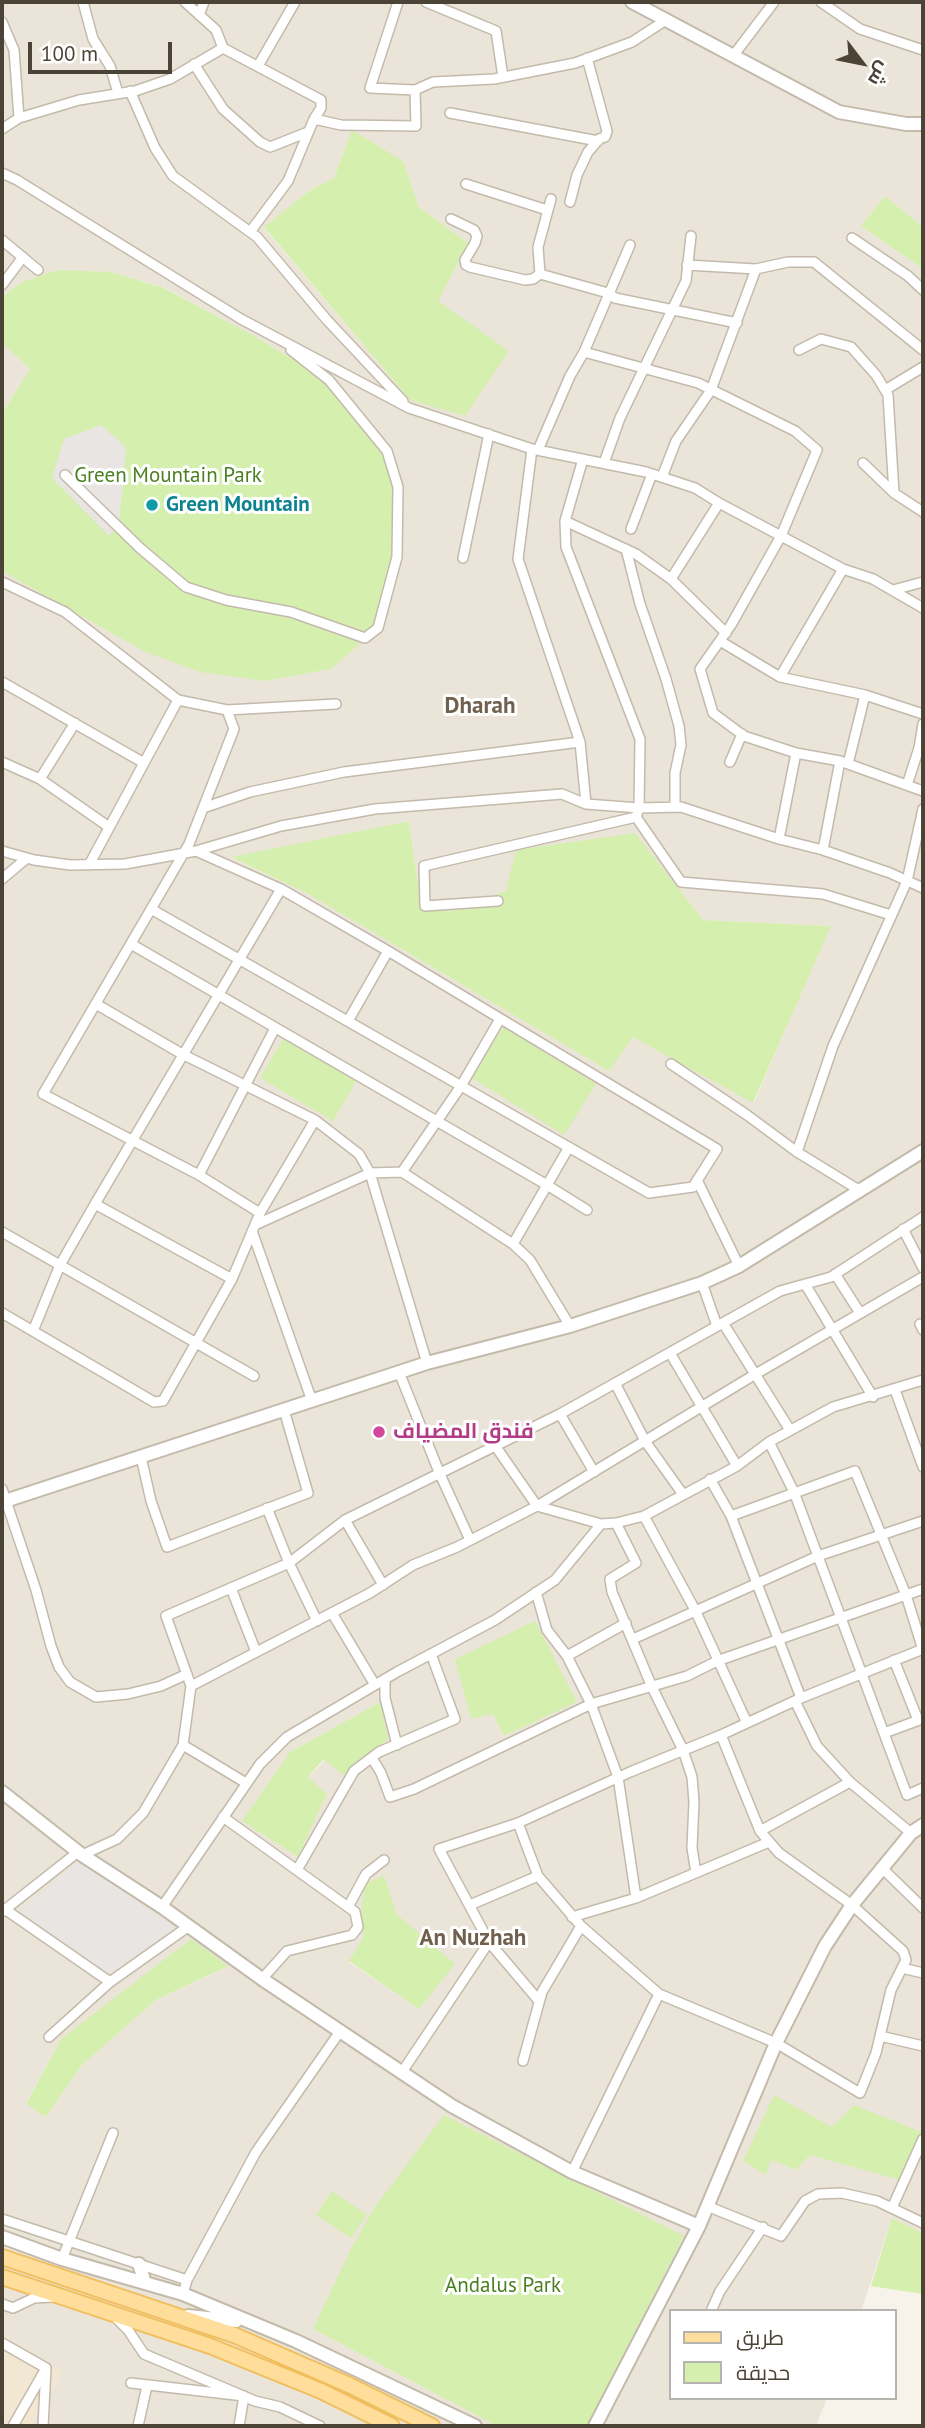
<!DOCTYPE html>
<html>
<head>
<meta charset="utf-8">
<style>
	body { margin:0 }
	#map { position:relative; width:925px; height:2428px; overflow:hidden; background:#f7f2ea; font-family:"PT Sans",Cairo,sans-serif }
	canvas { display:block }
	.frame { position:absolute; inset:0; border:4px solid #4c4337; pointer-events:none }
	.legend { position:absolute; left:669px; top:2309px; width:228px; height:91px; box-sizing:border-box; background:#fff; border:2px solid #b7b4af; margin:0; padding:9px 12px; list-style:none; font-size:21px; color:#4c4337 }
	.legend li { display:flex; align-items:center; gap:14px; height:35px }
	.legend b { width:35px; border:2px solid #b7b4af }
	.north { position:absolute; left:827px; top:28px; width:70px; height:70px; -webkit-text-stroke:5px #fff; paint-order:stroke; rotate:122deg; font-size:19px; font-weight:700; line-height:28px; text-align:center; color:#4c4337 }
	.north::after { content:''; display:block; margin:auto; width:24px; height:32px; background:#4c4337; clip-path:polygon(50% 0,100% 100%,50% 72%,0 100%) }
	.scale { position:absolute; left:28px; top:42px; width:144px; height:32px; box-sizing:border-box; border:4px solid #4c4337; border-top:0; padding-left:9px; font-size:21px; line-height:24px; white-space:nowrap; color:#4c4337; -webkit-text-stroke:5px #fff; paint-order:stroke }
</style>
</head>
<body>
<div id="map">
<canvas width="925" height="2428"></canvas>
<div class="frame"></div>
<ul class="legend">
<li><b style="height:9px;background:#ffde9b"></b>طريق</li>
<li><b style="height:19px;background:#d5efaf"></b>حديقة</li>
</ul>
<div class="north">ش</div>
<div class="scale">100 m</div>
</div>
<script>
const ctx = document.querySelector('canvas').getContext('2d');
ctx.lineJoin = 'round';
function paint(path, color) { ctx.fillStyle = color; ctx.fill(path, 'evenodd'); }
const poly = rows => new Path2D(rows.map(r => 'M' + r).join(''));
function trace(path, color, width, dash) { ctx.strokeStyle = color; ctx.lineWidth = width; ctx.lineCap = dash ? 'butt' : 'round'; ctx.setLineDash(dash || []); ctx.stroke(path); }
function label(font, color, halo, rows, align = 'center') {
  ctx.font = font + ' "PT Sans",Cairo,sans-serif'; ctx.lineWidth = 6; ctx.setLineDash([]); ctx.textBaseline = 'middle'; ctx.strokeStyle = halo; ctx.fillStyle = color; for (const [text, x, y, turn = 0] of rows) {
    ctx.save(); ctx.translate(x, y); ctx.rotate((+turn || 0) * Math.PI / 180); ctx.textAlign = isNaN(turn) ? turn : align; if (halo) ctx.strokeText(text, 0, 0); ctx.fillText(text, 0, 0); ctx.restore();
  }
}
const residential = poly([
	[2,2,923,2,923,227,885,196,861,226,923,269,923,2233,892,2218,861,2311,671,2311,671,2398,827,2398,816,2426,587,2426,684,2236,313,2329,497,2426,2,2426,2,571,143,651,265,681,331,669,365,638,329,380,245,331,165,288,111,272,57,270,22,282,2,297],
	[352,131,403,161,419,207,468,243,437,301,410,400,264,228,309,191,334,178],
	[409,821,419,891,447,912,506,891,635,834,703,920,830,926,754,1103,633,1037,609,1071,308,894,232,858],
	[380,1702,308,1778,327,1794,298,1857,243,1821,290,1752],
	[576,1702,504,1736,493,1714],
	[364,1936,419,2009,349,1962],
	[228,1967,156,2000,82,2065,46,2117,26,2103,61,2039],
	[832,2127,899,2179,810,2155,796,2170,771,2160],
	[2,343,30,369,2,414]
]);
const education = poly([
	[2,2334,63,2372,31,2426,2,2426]
]);
const green = poly([
	[352,130,403,161,419,207,468,243,438,301,509,351,465,416,410,400,264,227,309,191,334,178],
	[885,196,923,227,923,269,861,226],
	[57,270,111,272,164,288,245,331,329,380,387,451,398,487,397,557,378,628,331,669,265,681,200,672,143,651,2,571,2,414,30,369,2,343,2,297,22,282],
	[409,821,419,891,447,912,506,891,516,850,635,833,703,920,831,926,753,1103,633,1037,609,1071,308,894,231,857],
	[503,1027,596,1084,564,1135,472,1078],
	[283,1039,356,1081,333,1121,260,1078],
	[535,1621,577,1702,504,1736,493,1714,471,1719,455,1659],
	[380,1702,388,1739,343,1775,324,1759,308,1777,327,1794,298,1857,242,1821,290,1752],
	[384,1875,396,1914,455,1964,419,2009,349,1961,364,1936,361,1911,365,1884],
	[191,1939,228,1966,156,2000,82,2065,46,2117,26,2104,61,2039],
	[774,2095,832,2127,854,2105,921,2132,900,2180,810,2155,796,2170,771,2160,766,2175,743,2161],
	[444,2115,684,2236,587,2426,497,2426,313,2329,351,2249,375,2207],
	[332,2191,367,2215,351,2238,316,2215],
	[892,2218,923,2233,923,2294,871,2286]
]);
const parking = poly([
	[101,425,126,447,119,525,109,536,52,478,64,439],
	[80,1860,175,1928,108,1974,20,1911]
]);
const minor = poly([
	[83,2,93,39,110,66,118,93],
	[185,2,216,30,223,48,321,100,321,108,314,119,288,181,250,232],
	[398,2,370,88,415,90,433,82,494,79,575,63,632,42,666,20],
	[426,2,496,31,503,77],
	[821,2,860,29,923,50],
	[199,15,204,2],
	[2,22,14,50,19,118],
	[733,56,774,2],
	[194,64,223,109,260,142,270,147,308,132],
	[258,66,295,2],
	[130,91,155,148,173,176,257,237,327,320,403,401],
	[450,113,598,141],
	[314,119,341,125,416,126,415,90],
	[2,129,19,118,79,100,135,91,170,79,223,48],
	[2,173,17,180,241,319,409,408,532,449,646,472,695,488,719,503,843,569,873,579,923,608],
	[466,184,547,210],
	[570,202,577,175,588,152,599,139,605,137,607,131,587,58],
	[451,219,474,230,477,236,475,243,465,260,466,265,470,267,525,280,533,279,540,274,608,293,615,298,737,323],
	[852,238,908,276,923,290],
	[2,240,38,270],
	[687,265,756,269,788,262,814,262,923,350],
	[540,274,538,247,551,199],
	[2,285,23,257],
	[799,350,821,339,851,347,876,375,888,395,894,493],
	[584,352,698,383,795,431,817,450,781,536,731,625,700,669,713,713,744,736,796,753,840,761,923,791],
	[885,390,923,367],
	[532,449,518,559,580,742,586,804],
	[538,450,570,376,584,352,630,245],
	[583,459,565,521,566,547,640,739,639,808,636,817,681,882,823,894,891,915],
	[604,463,620,418,686,281,691,236],
	[863,463,894,493,923,512],
	[65,475,140,548,186,587,226,600,291,612,365,638,378,628,397,557,398,487,387,451,329,380,291,350],
	[662,477,676,441,711,390,756,269],
	[565,521,636,554,671,579,726,633],
	[631,529,652,474],
	[626,549,640,604,666,679,679,726,681,745,675,773,675,807],
	[463,558,489,434],
	[671,579,719,503],
	[2,582,65,612,178,700,227,710,336,704],
	[893,590,923,582],
	[720,641,780,677,865,695,923,714],
	[780,677,843,569],
	[2,682,144,763],
	[227,710,234,729,189,844,43,1094,199,1175,260,1213],
	[2,762,40,779,109,827],
	[730,762,742,734],
	[848,764,865,695],
	[40,779,75,723],
	[907,785,919,748,923,724],
	[203,808,250,792,344,772,580,742],
	[779,839,796,753],
	[823,850,840,761],
	[2,851,34,860,70,865,125,864,196,851,281,826,375,809,562,794,586,804,639,808,681,807,779,839,823,850,890,873,923,888],
	[89,865,178,700],
	[2,879,27,858],
	[498,901,425,906,424,866,636,817],
	[151,909,649,1193,693,1187,717,1149,388,951,281,889,196,851],
	[131,944,547,1185,587,1210],
	[96,1004,182,1054,315,1120,359,1154,370,1173,427,1363],
	[348,1021,388,951],
	[671,1064,747,1115,797,1152,859,1190],
	[797,1152,833,1046,907,881,923,809],
	[402,1172,461,1086,500,1019],
	[199,1175,275,1028],
	[697,1180,739,1266],
	[95,1204,232,1279],
	[255,1225,370,1173,402,1172,513,1244,530,1260,570,1326],
	[903,1229,923,1268],
	[252,1231,312,1401],
	[2,1232,254,1376],
	[513,1244,569,1147],
	[835,1274,860,1313],
	[702,1283,717,1326],
	[805,1284,873,1397],
	[2,1313,154,1402,163,1401,232,1279,260,1213,315,1120],
	[723,1323,790,1430],
	[920,1324,923,1330],
	[33,1331,60,1265,95,1204,281,889],
	[670,1353,737,1466],
	[399,1372,439,1472,470,1540],
	[615,1383,645,1441,682,1493],
	[895,1390,923,1467],
	[560,1414,594,1472],
	[769,1442,794,1492,907,1795,923,1788],
	[496,1447,537,1506,601,1524,616,1523,644,1516,737,1466,769,1442,833,1407,923,1380],
	[141,1457,151,1501,167,1547,308,1493,284,1410],
	[710,1479,731,1516,801,1698],
	[2,1489,36,1590,51,1646,59,1667,70,1682,96,1697,128,1694,161,1686,187,1674],
	[267,1508,289,1563,317,1621],
	[644,1516,695,1610,747,1723],
	[731,1516,855,1471,906,1595,923,1650],
	[345,1520,383,1585],
	[616,1523,636,1563,610,1579,612,1592,652,1687,683,1750,692,1777,694,1802,692,1848,696,1873],
	[231,1588,256,1652],
	[536,1592,547,1630,567,1656],
	[332,1613,375,1685],
	[626,1623,567,1656,591,1704,618,1777,636,1898],
	[633,1639,818,1556,923,1521],
	[894,1660,918,1720],
	[385,1679,385,1698,397,1745],
	[191,1686,370,1593,413,1565,457,1547,537,1506,754,1375,923,1277],
	[795,1701,817,1746,850,1782,911,1833],
	[884,1733,922,1719],
	[183,1745,246,1783],
	[372,1758,381,1773,390,1797,414,1789,591,1704,687,1676,717,1661,923,1589],
	[223,1817,355,1912,358,1927,352,1935,287,1951,262,1979],
	[518,1823,538,1876,581,1926,659,1994,776,2043,860,2093,876,2053,891,1990,906,1960,903,1951,852,1905,779,1853,760,1831,721,1735],
	[760,1831,850,1782],
	[82,1855,117,1839,143,1813,183,1745,191,1686,166,1616,289,1563,345,1520,560,1414,780,1291,831,1277,923,1217],
	[883,1869,923,1908],
	[297,1870,354,1771,379,1752,455,1719,431,1654],
	[470,1905,538,1876],
	[162,1907,260,1764,287,1737,397,1672,495,1620,555,1580,601,1524],
	[348,1907,366,1874,384,1860],
	[6,1910,110,1982],
	[2,1912,78,1852],
	[572,1917,636,1898,769,1842],
	[902,1968,923,1973],
	[539,2001,489,1942,439,1849,518,1823,630,1772,721,1735,801,1698,923,1649],
	[880,2036,923,2046],
	[49,2037,110,1982,189,1926],
	[523,2061,542,1992,581,1926],
	[402,2072,489,1942],
	[572,2172,659,1994],
	[707,2206,781,2236,805,2201,818,2194,842,2193,877,2201,923,2223],
	[892,2208,923,2139],
	[2,2219,187,2280],
	[62,2259,113,2133],
	[183,2294,187,2280,256,2152,341,2030],
	[2,2304,13,2308,34,2298,53,2297],
	[711,2311,720,2291,763,2227],
	[115,2317,128,2330,144,2354,255,2401,280,2407,320,2426],
	[2,2343,46,2368,43,2426],
	[131,2383,244,2396,239,2426],
	[13,2426,45,2370],
	[138,2426,147,2386]
]);
const tertiary = poly([
	[632,2,839,112,906,124,923,124],
	[2,1502,427,1363,570,1326,702,1283,739,1266,923,1151],
	[2,1792,82,1855,162,1907,262,1979,452,2106,572,2172,699,2226],
	[2,2237,62,2259,183,2294,296,2341,475,2426],
	[139,2264,145,2283],
	[188,2316,236,2321],
	[595,2426,699,2226,776,2043,825,1946,852,1905,911,1833,923,1825]
]);
const primary = poly([
	[2,2257,234,2335,349,2385,432,2426],
	[2,2277,210,2346,321,2391,392,2426]
]);
const markers = [
	[152,505,7,"#0f9aa8"],
	[379,1432,7,"#d1479c"]
];
const parkNames = [
	["Green Mountain Park",168,476],
	["Andalus Park",503,2286]
];
const cultureNames = [
	["Green Mountain",166,505]
];
const hotelNames = [
	["فندق المضياف",393,1432]
];
const neighbourhoodNames = [
	["Dharah",480,706],
	["An Nuzhah",473,1938]
];
paint(residential, '#ebe4d8');
paint(education, '#f1e7d3');
paint(green, '#d5efaf');
paint(parking, '#e8e5e2');
trace(minor, '#c3baab', 12);
trace(tertiary, '#c3baab', 16);
trace(primary, '#f1be5e', 18);
trace(minor, '#fff', 9);
trace(tertiary, '#fff', 12);
trace(primary, '#ffde9b', 14);
for (const [x, y, r, color] of markers) { const dot = new Path2D(); dot.arc(x, y, r, 0, 2 * Math.PI); ctx.fillStyle = color; ctx.fill(dot); trace(dot, '#fff', 2.5); }
label('21px', '#4a8021', '#fff', parkNames);
label('bold 21px', '#0d838f', '#fff', cultureNames, 'left');
label('bold 21px', '#b23c85', '#fff', hotelNames, 'left');
label('bold 23px', '#70604d', '#fff', neighbourhoodNames);
</script>
</body>
</html>
